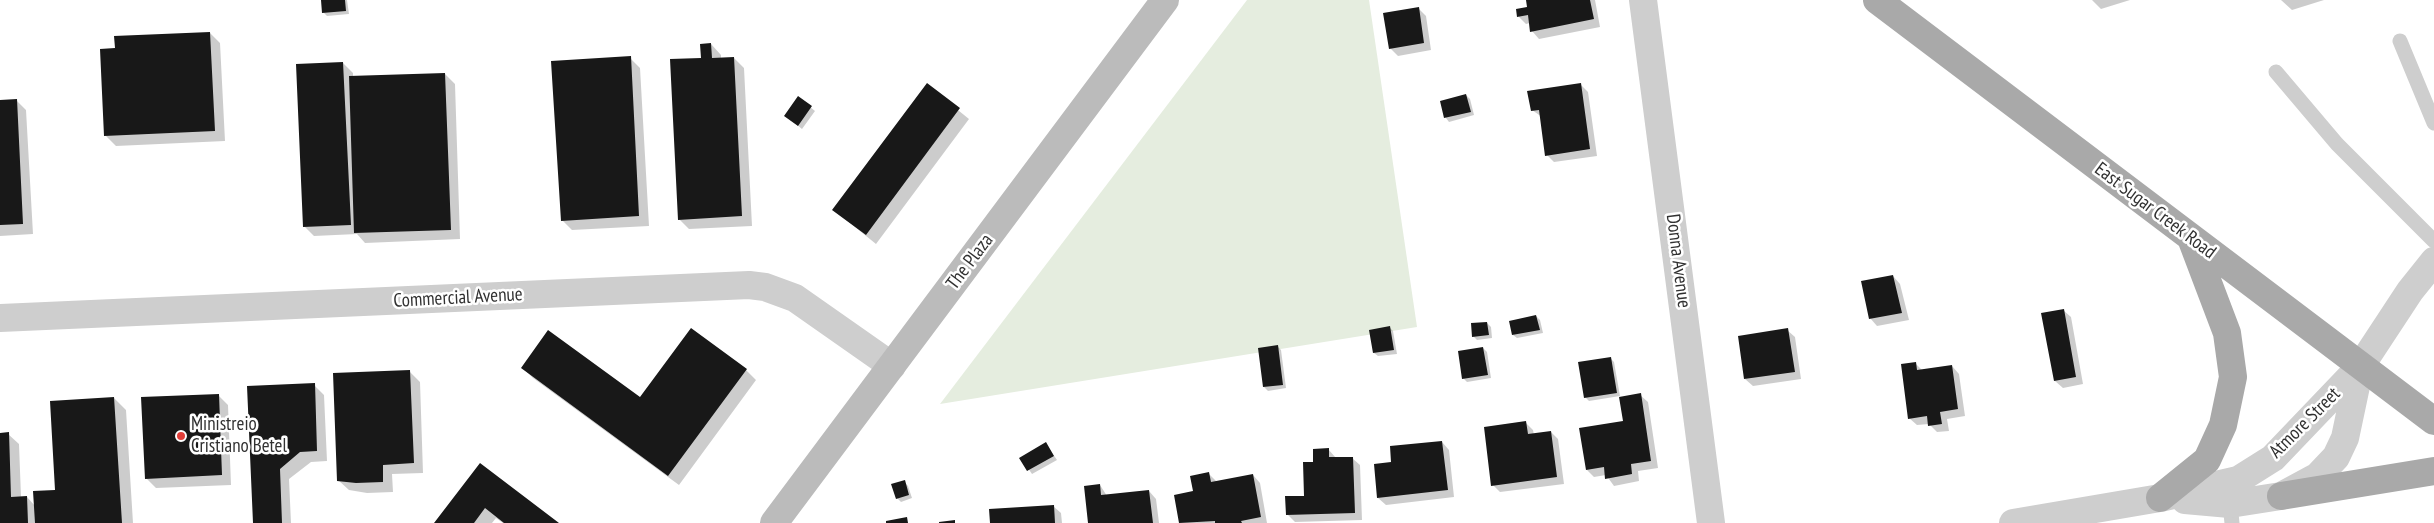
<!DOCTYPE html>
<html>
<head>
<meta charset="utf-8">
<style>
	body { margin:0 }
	canvas { display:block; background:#fff }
</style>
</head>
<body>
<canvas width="2434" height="523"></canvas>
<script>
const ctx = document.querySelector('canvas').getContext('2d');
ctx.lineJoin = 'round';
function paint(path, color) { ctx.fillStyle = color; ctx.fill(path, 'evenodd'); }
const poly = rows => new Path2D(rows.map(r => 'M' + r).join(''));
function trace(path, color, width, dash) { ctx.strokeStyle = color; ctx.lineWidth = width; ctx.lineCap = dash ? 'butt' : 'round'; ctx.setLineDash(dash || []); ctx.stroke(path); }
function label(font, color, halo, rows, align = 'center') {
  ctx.font = font + ' "PT Sans Narrow",sans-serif'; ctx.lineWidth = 5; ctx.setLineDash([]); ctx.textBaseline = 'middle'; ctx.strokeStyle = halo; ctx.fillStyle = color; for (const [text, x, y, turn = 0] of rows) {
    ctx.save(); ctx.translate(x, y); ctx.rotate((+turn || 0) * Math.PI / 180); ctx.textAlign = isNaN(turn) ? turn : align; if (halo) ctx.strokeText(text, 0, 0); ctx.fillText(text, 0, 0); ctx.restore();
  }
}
const green = poly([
	[1247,0,1369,0,1417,327,940,404]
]);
const shadow = poly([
	[322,0,347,0,349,14,327,16,323,12],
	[1527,0,1595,0,1600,27,1539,39,1532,31,1530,23,1526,24,1519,17,1517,10,1529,8],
	[2092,0,2130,0,2101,9],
	[2281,0,2324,0,2292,10],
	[1418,8,1426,16,1431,50,1398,56,1390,48],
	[210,33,220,43,225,141,116,146,106,136,116,50],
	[711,44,721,55,721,58,734,58,744,68,752,226,689,229,679,219,702,59],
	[630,58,640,68,649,226,572,230,562,220],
	[343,63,353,73,353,77,445,74,455,84,460,239,365,243,357,234,314,236,304,226],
	[1580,84,1588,92,1597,156,1554,162,1547,155,1542,117,1532,110],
	[927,85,969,119,876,244,834,210],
	[1466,95,1470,99,1474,115,1449,122,1446,118,1441,102],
	[799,98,815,111,802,129,786,116],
	[16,100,26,110,33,234,0,236,0,101],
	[1893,276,1900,284,1909,320,1877,326,1870,318],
	[2063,310,2071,317,2083,384,2063,388,2055,381],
	[1536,316,1540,320,1543,333,1517,338,1513,335],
	[1487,323,1491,327,1492,338,1477,340,1473,336],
	[1389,327,1393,331,1397,354,1378,356,1374,353],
	[691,330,746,370,756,380,679,485,533,378,523,368,640,399],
	[1787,330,1795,337,1801,379,1753,386,1745,379],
	[1277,346,1281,350,1286,388,1268,391,1264,387],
	[1483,348,1487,352,1491,378,1467,382,1463,378],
	[1610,358,1614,362,1620,396,1589,401,1585,397],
	[1915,363,1922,370,1952,366,1959,374,1965,416,1947,419,1949,431,1937,432,1929,424,1917,425,1909,418],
	[410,372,420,382,423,473,392,474,393,492,367,493,349,490,338,480],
	[314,385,324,395,327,461,311,462,289,479,291,523,254,523],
	[218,395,228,405,231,485,156,488,146,478],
	[1640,395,1648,402,1658,468,1638,471,1639,481,1614,486,1606,475,1594,477,1587,470,1624,422],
	[114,398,126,410,133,523,0,523,0,434,8,434,19,444,21,497,27,497,35,506,57,491],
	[1526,423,1533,430,1534,435,1551,432,1558,439,1564,484,1500,492,1493,485],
	[1442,442,1449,450,1454,497,1386,505,1378,498,1392,464],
	[1046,444,1057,460,1032,474,1021,458],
	[1328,449,1336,458,1352,458,1360,465,1362,520,1295,522,1287,514,1305,497],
	[480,464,557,523,503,523,496,518,492,523,436,523],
	[1209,474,1217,482,1253,475,1260,483,1267,523,1180,523,1175,496,1194,492],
	[904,482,908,486,912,498,901,502,897,498],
	[1100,485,1107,496,1149,491,1156,499,1159,523,1089,523],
	[1053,506,1061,513,1062,523,991,523]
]);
const building = poly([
	[321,0,345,0,346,11,322,13],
	[1526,0,1590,0,1594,19,1530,32,1528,15,1517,17,1516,9,1527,7],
	[1419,7,1424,43,1389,49,1383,13],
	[210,32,215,131,104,136,100,49,115,48,114,36],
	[711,43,712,58,734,57,742,216,678,220,670,59,701,58,700,44],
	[631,56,639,216,561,221,551,61],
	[343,62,351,225,303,227,296,64],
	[445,73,451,230,354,233,349,76],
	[927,83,960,108,866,235,832,210],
	[1581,83,1590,149,1545,156,1539,110,1531,111,1527,91],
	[1466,94,1471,112,1444,118,1440,101],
	[798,96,812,106,798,126,784,116],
	[17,99,23,224,0,225,0,100],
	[1893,275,1902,313,1869,319,1861,281],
	[2064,309,2076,377,2054,381,2041,313],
	[1536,315,1540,330,1512,335,1509,321],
	[1487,322,1489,335,1472,337,1471,323],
	[1390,326,1394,350,1373,353,1369,330],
	[691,328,747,369,668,476,521,368,548,330,640,397],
	[1788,328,1795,372,1744,379,1738,336],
	[1278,345,1283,385,1263,387,1258,348],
	[1483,347,1488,375,1462,379,1458,351],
	[1611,357,1617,393,1584,398,1578,362],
	[1916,362,1917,370,1952,365,1958,409,1940,412,1942,424,1928,426,1927,416,1908,419,1901,364],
	[410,370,414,463,383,465,383,482,356,483,337,481,333,373],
	[315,383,317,451,300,452,280,469,282,523,253,523,247,386],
	[1641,393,1651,461,1631,464,1632,474,1605,479,1604,467,1586,470,1579,428,1623,421,1619,397],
	[219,394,222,475,145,479,141,397],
	[114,397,122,523,35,523,33,491,55,490,50,401],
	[1526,421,1528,434,1551,431,1557,477,1491,486,1484,427],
	[9,432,11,497,27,496,28,523,0,523,0,433],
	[1442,441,1448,490,1377,498,1374,464,1391,462,1390,446],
	[1046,442,1054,456,1027,471,1019,458],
	[1329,448,1329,457,1353,457,1355,513,1286,515,1285,496,1304,496,1303,462,1313,462,1313,449],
	[480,463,559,523,504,523,485,508,474,523,434,523],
	[1209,472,1211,482,1253,474,1261,517,1241,521,1242,523,1215,523,1215,521,1179,523,1174,495,1193,491,1190,476],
	[905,480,909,495,896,499,891,484],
	[1100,484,1101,495,1149,490,1153,523,1088,523,1084,486],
	[1054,505,1055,523,990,523,989,509],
	[907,517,908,523,886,523,886,521],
	[955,520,955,523,939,523,939,522]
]);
const service = poly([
	[2400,41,2434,123],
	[2276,72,2337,144,2434,241],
	[2230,504,2232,523]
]);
const minor = poly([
	[1643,0,1711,523],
	[0,318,749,285,765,287,795,298,892,366],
	[2185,500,2230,504,2281,496,2318,476,2336,457,2345,438,2360,367],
	[2013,523,2160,498,2238,480,2273,458,2360,367,2410,291,2434,261]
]);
const secondary = poly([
	[774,523,1165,0]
]);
const primary = poly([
	[1877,0,2434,421],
	[2281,496,2434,471],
	[2160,498,2207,460,2223,425,2233,377,2227,333,2191,238]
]);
const markers = [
	[181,436,5,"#e13e39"]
];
const streetNames = [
	["East Sugar Creek Road",2155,211,37],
	["Donna Avenue",1678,261,83],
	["The Plaza",970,262,-53],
	["Commercial Avenue",458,298,-3],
	["Atmore Street",2305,423,-45]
];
const poiNames = [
	["Ministreio",191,425],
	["Cristiano Betel",191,447]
];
paint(green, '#e5eddf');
paint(shadow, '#0003');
paint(building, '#181818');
trace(service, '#cecece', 15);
trace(minor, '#cecece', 28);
trace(secondary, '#bbb', 28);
trace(primary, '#a9a9a9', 28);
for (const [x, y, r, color] of markers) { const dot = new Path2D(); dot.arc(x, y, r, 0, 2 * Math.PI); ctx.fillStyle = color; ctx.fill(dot); trace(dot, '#fff', 2); }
label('19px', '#313131', '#fff', streetNames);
label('19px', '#313131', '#fff', poiNames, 'left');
</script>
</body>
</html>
